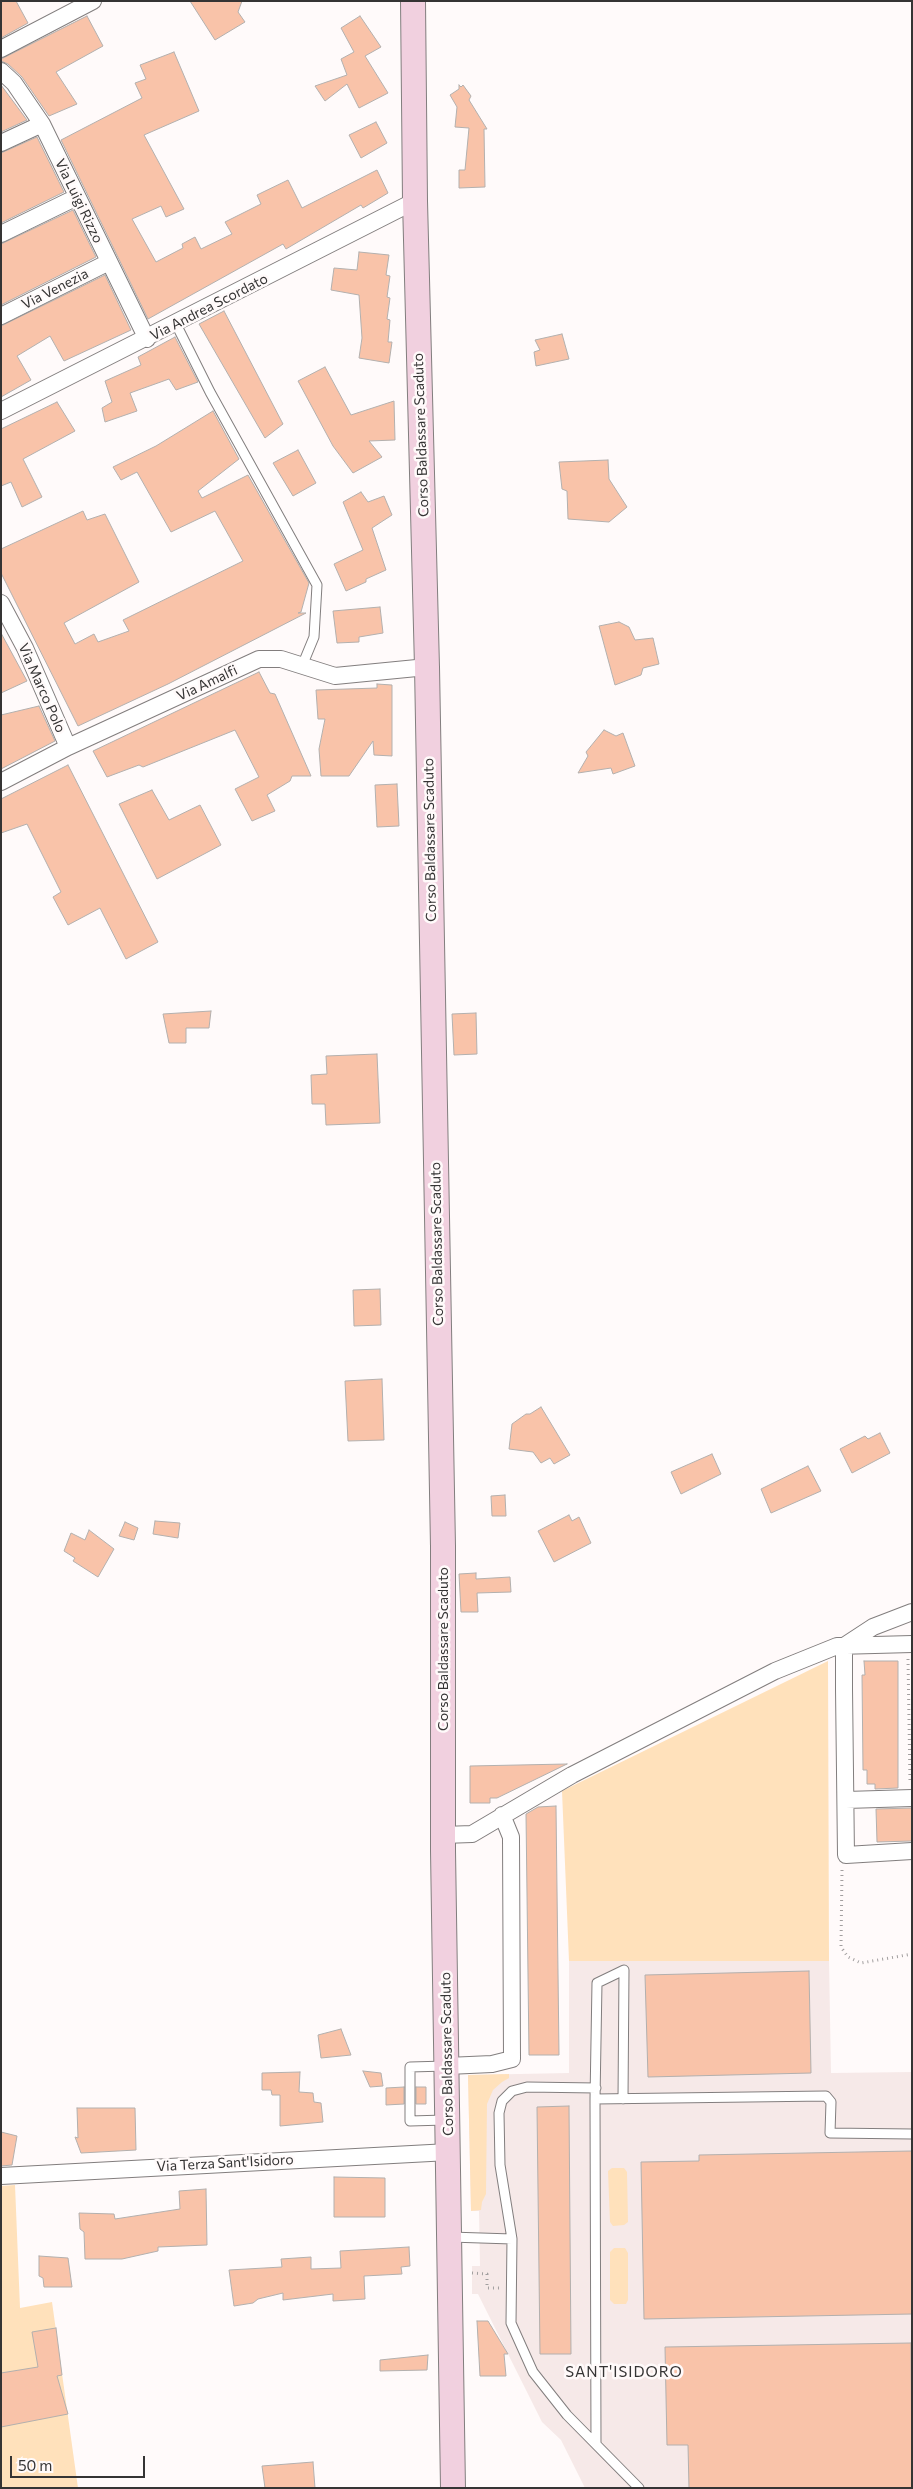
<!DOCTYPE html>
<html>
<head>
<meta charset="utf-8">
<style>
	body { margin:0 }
	#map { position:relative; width:913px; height:2489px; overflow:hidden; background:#fffafa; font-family:Commissioner,sans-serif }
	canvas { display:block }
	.frame { position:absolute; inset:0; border:2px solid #353434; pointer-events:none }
	.scale { position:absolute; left:10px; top:2456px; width:135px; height:22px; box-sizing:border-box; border:2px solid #353434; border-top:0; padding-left:6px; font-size:15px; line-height:18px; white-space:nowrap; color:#353434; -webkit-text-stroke:4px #fffafa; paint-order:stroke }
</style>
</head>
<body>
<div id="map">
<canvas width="913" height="2489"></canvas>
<div class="frame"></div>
<div class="scale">50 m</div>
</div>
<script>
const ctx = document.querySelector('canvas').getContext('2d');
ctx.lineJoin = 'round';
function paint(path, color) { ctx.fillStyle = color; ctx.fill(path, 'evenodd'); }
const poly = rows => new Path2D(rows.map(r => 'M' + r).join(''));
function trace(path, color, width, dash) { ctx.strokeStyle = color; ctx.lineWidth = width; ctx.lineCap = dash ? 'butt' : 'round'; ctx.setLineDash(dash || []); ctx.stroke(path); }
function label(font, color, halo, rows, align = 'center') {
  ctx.font = font + ' Commissioner,sans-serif'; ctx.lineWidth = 5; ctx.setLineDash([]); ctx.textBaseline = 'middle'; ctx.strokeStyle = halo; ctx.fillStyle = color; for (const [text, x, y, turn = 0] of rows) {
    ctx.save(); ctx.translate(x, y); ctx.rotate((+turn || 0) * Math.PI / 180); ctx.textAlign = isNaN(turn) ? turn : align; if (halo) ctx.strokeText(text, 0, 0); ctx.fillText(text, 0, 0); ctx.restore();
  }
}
const built = poly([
	[569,1961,829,1961,831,2073,912,2072,912,2488,585,2488,561,2440,542,2422,478,2294,472,2294,472,2266,480,2266,479,2211,471,2211,468,2075,569,2073]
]);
const green = poly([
	[828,1661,829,1961,569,1961,562,1791],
	[509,2074,509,2078,502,2082,493,2090,487,2104,486,2194,482,2202,481,2210,471,2211,468,2075],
	[612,2168,624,2168,627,2172,628,2222,624,2225,613,2226,610,2222,608,2171],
	[15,2185,20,2308,52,2302,78,2488,1,2488,1,2186],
	[614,2248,625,2248,628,2253,628,2300,626,2304,614,2304,610,2300,610,2252]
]);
const building = poly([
	[1,1,16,1,28,23,1,38,1,1],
	[190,1,242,1,238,12,245,22,215,40,190,1],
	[87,16,103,46,56,72,77,104,49,116,22,77,8,64,1,61,1,59,87,16],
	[360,16,381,47,365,56,388,93,359,108,347,84,325,101,315,86,347,75,341,59,354,52,341,28,360,16],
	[174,52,199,111,144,135,184,209,166,217,161,206,132,219,156,262,183,248,182,244,195,237,201,249,232,234,225,222,261,204,257,195,288,180,302,208,377,170,388,193,363,208,361,205,286,249,283,244,148,319,61,140,142,98,135,83,146,79,140,65,174,52],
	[1,85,27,120,1,132,1,85],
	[459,85,461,87,463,85,471,96,469,100,487,129,484,129,485,187,459,188,459,170,465,170,469,128,455,127,457,107,450,95,459,89,459,85],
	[376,122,387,143,361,158,349,135,376,122],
	[37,137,64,192,1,223,1,153,37,137],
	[73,210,96,257,1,305,1,244,73,210],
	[359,252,389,255,386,275,390,276,387,297,390,298,387,319,390,320,388,342,392,342,389,363,359,358,362,338,359,295,331,290,334,268,357,270,359,252],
	[105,275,131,330,64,361,50,336,17,356,31,380,1,397,1,326,105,275],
	[224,311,283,424,265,438,199,324,224,311],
	[562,334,569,359,536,366,534,352,540,350,535,340,562,334],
	[175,337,198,382,176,390,169,379,130,393,137,411,105,422,102,408,112,402,105,381,141,365,138,357,175,337],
	[325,367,351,415,394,401,395,440,369,441,382,457,353,473,333,446,298,381,325,367],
	[57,402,75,431,23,459,42,497,22,507,11,482,1,486,1,429,57,402],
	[213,411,239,459,198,491,202,498,248,475,309,583,301,612,298,613,306,613,168,684,78,726,1,573,1,549,83,511,87,520,105,514,139,582,64,623,75,644,94,634,98,642,129,631,123,620,243,561,215,511,171,532,137,472,121,480,113,467,156,446,213,411],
	[298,450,316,483,293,496,273,463,298,450],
	[608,460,609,479,627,507,609,522,568,519,567,491,562,489,559,462,608,460],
	[361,492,368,502,384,496,392,515,372,528,386,570,366,579,366,582,346,591,334,564,363,550,343,502,361,492],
	[380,607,383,633,359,637,359,642,337,643,333,611,380,607],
	[619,622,629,627,635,640,653,638,659,664,643,668,641,675,615,685,599,626,619,622],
	[1,633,27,681,1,693,1,633],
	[259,672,270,693,275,694,311,776,292,776,290,781,267,795,275,811,252,821,235,789,259,777,235,730,143,767,139,765,107,777,93,751,259,672],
	[377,684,392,685,392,756,374,755,373,741,349,776,321,776,319,749,325,719,318,719,316,690,377,688,377,684],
	[39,706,55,741,1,769,1,715,39,706],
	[604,730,616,736,623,733,635,766,613,774,611,768,578,773,588,756,586,752,604,730],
	[68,765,158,942,126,959,100,908,68,925,53,897,61,892,27,824,1,833,1,799,68,765],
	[397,784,399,826,377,827,375,785,397,784],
	[152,790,169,820,200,805,221,845,157,879,119,804,152,790],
	[211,1011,209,1028,186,1028,186,1043,169,1043,163,1014,211,1011],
	[476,1013,477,1054,454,1055,452,1014,476,1013],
	[377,1054,380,1123,326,1125,325,1104,312,1104,311,1075,327,1074,326,1056,377,1054],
	[380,1289,381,1325,354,1326,353,1290,380,1289],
	[382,1379,384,1440,348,1441,345,1381,382,1379],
	[541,1407,570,1455,554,1464,550,1458,541,1463,533,1452,509,1449,512,1424,526,1414,530,1414,541,1407],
	[880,1433,890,1453,852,1473,840,1449,865,1436,868,1439,880,1433],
	[712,1454,721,1474,681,1494,671,1472,712,1454],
	[808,1466,821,1491,771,1513,761,1489,808,1466],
	[505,1495,506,1516,492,1516,491,1496,505,1495],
	[569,1515,572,1521,579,1517,591,1543,554,1562,538,1531,569,1515],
	[155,1521,180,1523,178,1538,153,1534,155,1521],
	[125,1522,138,1528,134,1540,119,1536,125,1522],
	[89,1530,114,1549,98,1577,73,1561,75,1558,64,1551,71,1533,85,1540,89,1530],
	[476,1573,476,1579,510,1577,511,1592,477,1593,478,1612,461,1612,459,1574,476,1573],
	[864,1661,898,1661,898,1788,875,1789,875,1784,867,1784,867,1770,863,1770,862,1675,865,1675,864,1661],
	[567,1764,497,1798,490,1798,490,1803,470,1803,470,1766,567,1764],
	[556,1806,559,2055,529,2055,526,1814,538,1807,556,1806],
	[912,1808,912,1841,877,1842,876,1809,912,1808],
	[809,1971,811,2073,648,2077,645,1975,809,1971],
	[341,2029,351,2055,321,2058,318,2035,341,2029],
	[363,2071,381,2073,383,2086,370,2087,363,2071],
	[300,2072,299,2092,313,2093,314,2102,321,2103,323,2122,280,2126,280,2095,272,2095,271,2090,262,2090,262,2073,300,2072],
	[404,2087,404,2104,386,2105,386,2088,404,2087],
	[416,2087,426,2087,426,2104,416,2104,416,2087],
	[569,2106,571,2354,540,2354,537,2107,569,2106],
	[77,2108,135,2108,136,2150,81,2153,75,2137,78,2138,77,2108],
	[1,2132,17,2136,12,2165,1,2166,1,2132],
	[912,2151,912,2314,644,2319,641,2162,699,2161,699,2155,912,2151],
	[334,2177,385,2178,385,2217,334,2217,334,2177],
	[206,2189,207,2245,158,2247,158,2251,122,2259,85,2259,84,2232,80,2229,79,2213,114,2214,115,2219,180,2209,179,2191,206,2189],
	[409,2247,410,2266,401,2267,402,2274,364,2276,365,2299,333,2301,333,2294,283,2300,283,2293,258,2299,253,2303,234,2306,229,2270,282,2267,281,2259,311,2257,311,2269,341,2268,340,2251,409,2247],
	[39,2256,68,2258,72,2287,44,2287,43,2278,39,2276,39,2256],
	[477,2321,488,2321,508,2354,504,2354,506,2376,480,2376,477,2321],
	[56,2328,62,2375,57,2376,68,2414,1,2427,1,2373,38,2367,32,2332,56,2328],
	[911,2343,912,2488,689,2488,688,2445,667,2445,665,2347,911,2343],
	[428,2355,427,2370,380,2371,380,2360,428,2355],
	[313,2462,315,2488,265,2488,262,2466,313,2462]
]);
const path = poly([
	[908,1659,910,1782],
	[842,1870,841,1947,848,1957,861,1963,912,1954],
	[472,2273,487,2274,487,2288,499,2288]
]);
const lane = poly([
	[176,324,210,392,317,585,314,637,302,666],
	[595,2099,596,2444],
	[623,2099,624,1970,597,1983,595,2099,826,2096,831,2102,830,2133,912,2134],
	[445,2120,410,2121,410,2067,446,2066],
	[450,2237,512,2239,511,2323,533,2372,567,2415,639,2488],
	[512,2239,500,2165,499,2113,502,2101,512,2091,527,2087,596,2088]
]);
const street = poly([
	[1,49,93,1],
	[1,71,14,83,42,124,147,339],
	[1,143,42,124],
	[1,234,77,197],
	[1,316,109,262],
	[1,411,415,201],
	[1,603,25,648,68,747],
	[1,782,68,747,259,659,281,659,335,676,427,667],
	[912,1612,873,1627,844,1646,844,1689,846,1855,912,1851],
	[846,1800,912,1798],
	[443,1835,472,1834,572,1775,775,1671,837,1646,912,1644],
	[447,2066,492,2064,512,2059,511,1837,502,1815],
	[1,2176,449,2152]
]);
const secondary = poly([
	[413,1,415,201,427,667,443,1546,443,1851,453,2488]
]);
const streetNames = [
	["Via Luigi Rizzo",79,201,64],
	["Via Venezia",55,289,-27],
	["Via Andrea Scordato",209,307,-27],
	["Corso Baldassare Scaduto",421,435,-92],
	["Via Amalfi",207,683,-25],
	["Via Marco Polo",42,688,66],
	["Corso Baldassare Scaduto",430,840,-91],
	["Corso Baldassare Scaduto",437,1244,-91],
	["Corso Baldassare Scaduto",443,1649,-90],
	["Corso Baldassare Scaduto",447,2054,-91],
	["Via Terza Sant'Isidoro",225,2163,-3]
];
const neighbourhoodNames = [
	["SANT'ISIDORO",624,2372]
];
paint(built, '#f6e9e8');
paint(green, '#ffe1bb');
paint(building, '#f9c3a9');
trace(building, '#b3b0ae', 1);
trace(lane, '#827e7e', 11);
trace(street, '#827e7e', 18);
trace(secondary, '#827e7e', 26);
trace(path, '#a29f9f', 3, [1, 4]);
trace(lane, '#fff', 9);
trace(street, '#fff', 16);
trace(secondary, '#f1d0df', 24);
label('14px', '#353434', '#fffafa', streetNames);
ctx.letterSpacing = '1px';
label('15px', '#353434', '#fffafa', neighbourhoodNames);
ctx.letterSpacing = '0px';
</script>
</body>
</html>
